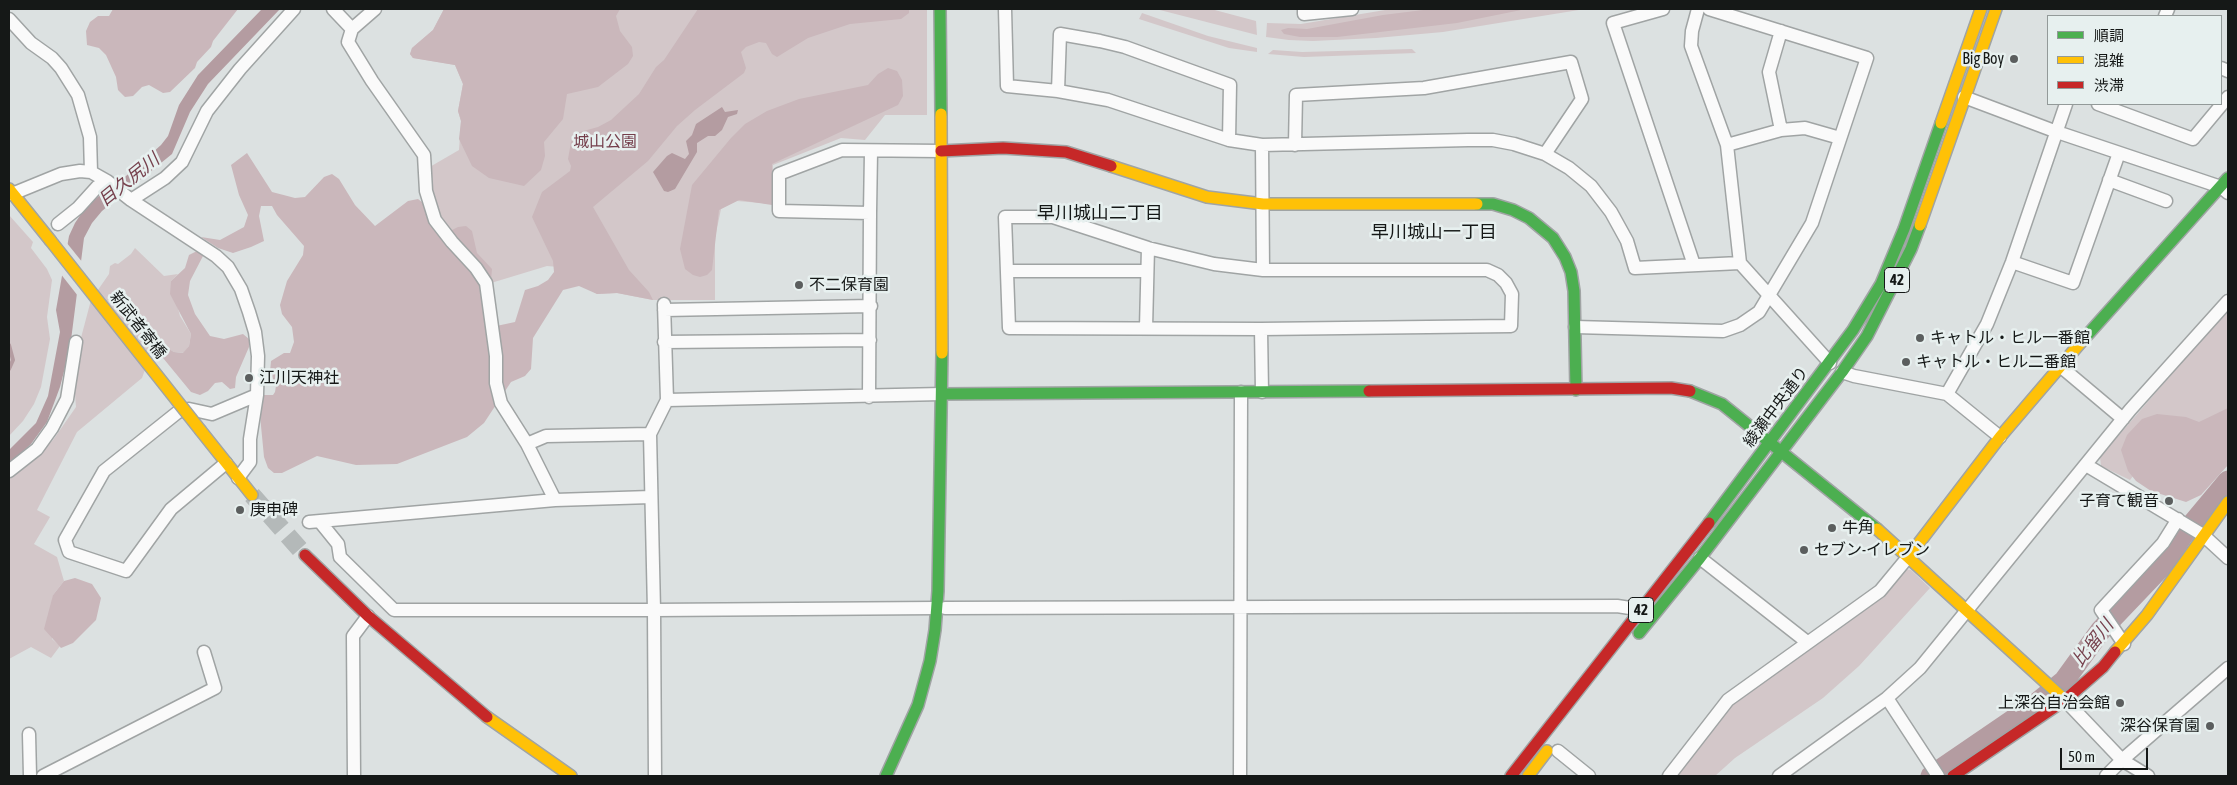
<!DOCTYPE html>
<html>
<head>
<meta charset="utf-8">
<style>
	body { margin:0 }
	#map { position:relative; width:2237px; height:785px; overflow:hidden; background:#dce1e1; font-family:"Asap Condensed","Noto Sans JP",sans-serif }
	canvas { display:block }
	.frame { position:absolute; inset:0; border:10px solid #151817; pointer-events:none }
	.legend { position:absolute; left:2047px; top:15px; width:175px; height:90px; box-sizing:border-box; background:#e7f0ef; border:1px solid #939a99; margin:0; padding:6px 9px; list-style:none; font-size:15px; color:#151817 }
	.legend li { display:flex; align-items:center; gap:10px; height:25px }
	.legend b { width:25px; border:1px solid #939a99 }
	.scale { position:absolute; left:2060px; top:748px; width:88px; height:22px; box-sizing:border-box; border:2px solid #151817; border-top:0; padding-left:6px; font-size:15px; line-height:18px; white-space:nowrap; color:#151817; -webkit-text-stroke:4px #e7f0ef; paint-order:stroke }
</style>
</head>
<body>
<div id="map">
<canvas width="2237" height="785"></canvas>
<div class="frame"></div>
<ul class="legend">
<li><b style="height:6px;background:#4caf50"></b>順調</li>
<li><b style="height:6px;background:#ffc107"></b>混雑</li>
<li><b style="height:6px;background:#c62828"></b>渋滞</li>
</ul>
<div class="scale">50 m</div>
</div>
<script>
const ctx = document.querySelector('canvas').getContext('2d');
ctx.lineJoin = 'round';
function paint(path, color) { ctx.fillStyle = color; ctx.fill(path, 'evenodd'); }
const poly = rows => new Path2D(rows.map(r => 'M' + r).join(''));
function trace(path, color, width, dash) { ctx.strokeStyle = color; ctx.lineWidth = width; ctx.lineCap = dash ? 'butt' : 'round'; ctx.setLineDash(dash || []); ctx.stroke(path); }
function label(font, color, halo, rows, align = 'center') {
  ctx.font = font + ' "Asap Condensed","Noto Sans JP",sans-serif'; ctx.lineWidth = 5; ctx.setLineDash([]); ctx.textBaseline = 'middle'; ctx.strokeStyle = halo; ctx.fillStyle = color; for (const [text, x, y, turn = 0] of rows) {
    ctx.save(); ctx.translate(x, y); ctx.rotate((+turn || 0) * Math.PI / 180); ctx.textAlign = isNaN(turn) ? turn : align; if (halo) ctx.strokeText(text, 0, 0); ctx.fillText(text, 0, 0); ctx.restore();
  }
}
const green = poly([
	[444,9,927,9,927,115,885,115,865,140,841,138,773,165,773,204,737,201,721,209,715,238,715,300,653,300,617,293,597,294,559,267,547,266,491,283,435,212,428,168,459,150,461,121,458,111,463,84,455,65,413,58,410,54,412,48,433,30],
	[1156,9,1211,9,1256,21,1257,35],
	[1391,9,1585,9,1443,32,1376,38,1313,41,1289,40,1266,37,1267,23,1301,24],
	[1142,13,1208,36,1257,48,1257,52,1229,48,1139,19],
	[1412,49,1416,53,1304,57,1268,54,1273,50,1302,52],
	[9,215,33,242,31,248,47,269,52,280,47,317,50,339,41,387,34,404,23,421,9,436],
	[135,248,164,276,178,274,171,281,180,316,191,334,189,346,184,353,174,352,155,342,142,378,77,432,37,510,50,517,34,544,57,557,64,581,53,595,52,639,60,646,51,658,31,647,9,659,9,479,53,440,76,407,73,368,91,300,109,274,110,266,115,263,118,264,131,254],
	[2228,309,2228,459,2151,453,2130,480,2101,466,2100,457],
	[1903,569,1911,570,1930,588,1859,666,1823,698,1735,758,1715,776,1673,776,1722,712]
]);
const forest = poly([
	[113,9,238,9,213,41,211,47,197,62,195,68,170,92,163,93,149,85,142,87,133,96,125,97,118,90,116,77,106,55,99,48,87,45,86,31,90,22,98,16,109,16],
	[444,9,620,9,616,16,620,31,632,47,633,56,628,64,598,87,567,94,563,119,544,142,545,156,541,170,524,186,489,178,472,166,459,139,461,121,458,111,463,84,455,65,413,58,410,54,412,48,433,30],
	[698,9,909,9,909,13,901,19,850,24,808,38,777,57,772,54,766,43,759,42,746,47,741,52,746,68,744,73,695,110,677,126,648,161,593,207,629,270,649,292,653,300,617,293,597,294,579,286,563,290,533,338,531,369,525,376,511,382,484,423,467,437,397,464,356,465,317,456,282,473,274,473,268,468,264,457,259,405,264,395,273,395,275,392,276,386,270,372,271,361,284,353,290,353,294,342,292,327,282,314,280,305,287,281,303,255,304,246,277,215,272,206,261,206,259,216,264,241,251,247,233,253,218,248,201,237,220,240,244,227,248,215,239,195,231,165,247,153,272,192,295,198,305,197,324,177,332,174,339,179,355,205,375,226,408,201,418,199,432,210,450,231,458,227,466,226,472,231,477,253,492,269,487,328,515,322,525,290,538,286,548,280,554,272,553,261,532,217,542,192,570,171,571,166,568,159,571,142,576,133,598,127,611,120,639,94,656,67,664,60],
	[1431,9,1526,9,1457,23,1337,37,1300,37,1284,34,1281,30,1288,28,1307,29,1383,15],
	[888,68,897,71,902,80,903,96,898,105,772,164,772,205,739,200,719,210,712,270,707,275,700,277,693,275,685,269,680,249,692,185,731,138,745,124,767,111,799,99,868,85,878,74],
	[197,251,203,256,190,281,188,295,195,314,210,336,224,339,243,334,249,339,249,347,236,377,235,388,230,389,222,382,215,383,208,391,200,395,191,392,154,347,155,341,174,352,183,353,189,346,191,334,170,294,171,281,185,268,189,255],
	[2228,408,2228,465,2201,495,2186,502,2151,491,2136,481,2128,471,2121,450,2127,435,2142,419,2157,414,2186,417,2199,422],
	[75,578,92,584,101,598,96,620,73,643,61,648,44,629,53,595,64,581]
]);
const water = poly([
	[262,9,280,9,208,84,190,112,172,154,102,211,92,223,84,238,70,348,60,387,47,422,31,444,9,464,9,450,36,423,48,396,60,332,56,310,69,236,75,223,87,205,126,176,161,145,168,136,179,105,198,75],
	[722,107,725,112,738,110,737,114,728,117,722,130,715,136,708,136,697,143,697,152,675,189,668,192,664,191,653,172,667,156,672,153,685,159,689,154,686,141,692,135,696,124]
]);
const pier = poly([
	[66,242,83,263,78,296,60,273]
]);
const stream = poly([
	[9,345,13,360,9,369]
]);
const river = poly([
	[1931,776,2032,707,2064,681,2101,630,2163,565,2183,535,2228,481]
]);
const secondaryTunnel = poly([
	[252,495,305,555]
]);
const street = poly([
	[333,9,352,29,348,42,372,81,424,155,426,191,435,220,452,242,476,268,486,283,496,356,496,383,501,403,527,444,555,500],
	[1005,9,1007,86,1058,91,1108,100,1229,140,1262,145,1468,140,1493,140,1514,144,1545,154,1569,168,1591,186,1611,212,1627,241,1635,268,1740,263],
	[1304,9,1304,14,1352,9],
	[1663,9,1613,23,1694,265],
	[1698,9,1692,31,1691,46,1727,145,1740,263,1830,363],
	[2165,16,2168,9],
	[9,19,31,43,52,58,61,68,78,95,90,137,91,172],
	[352,29,375,9],
	[1781,31,1769,72,1781,130],
	[2221,68,2228,71],
	[1058,91,1060,34,1100,41,1125,47,1230,85,1229,140],
	[1964,97,2057,132,2221,187,2228,193],
	[2098,104,2193,139,2228,97],
	[1262,145,1263,270],
	[1295,145,1296,95,1424,88,1571,62,1582,99,1545,154],
	[1727,145,1781,130,1805,128,1840,138],
	[2109,180,2166,201],
	[12,194,61,174,80,171,91,172,107,181,131,200,216,256,228,267,241,289,249,312,255,332,258,356,257,395,250,439,250,462,238,478],
	[131,200,165,178,182,162,207,111,240,69,294,9],
	[870,213,871,152],
	[1005,217,1053,217,1148,248,1214,264,1263,270,1487,270,1498,275,1506,283,1512,294,1511,326,1261,329,1009,328,1005,217],
	[58,224,78,208,97,187,107,181],
	[2012,262,2073,283,2119,153],
	[1007,271,1146,271],
	[664,310,871,306],
	[1575,327,1723,331,1740,325,1759,312,1812,223,1867,58,1709,9],
	[1146,328,1148,248],
	[1261,329,1262,392],
	[664,342,870,340],
	[2060,366,2123,419],
	[1842,372,1854,376,1947,394,2000,437],
	[1947,394,1987,324,2012,262,2066,104],
	[869,397,870,213,779,211,779,174,842,150,941,151],
	[667,400,942,394],
	[527,444,546,436,650,434],
	[226,463,171,509,126,571,69,552,65,540,104,471,178,412,189,409,212,414,257,395],
	[2086,465,2203,535,2228,558],
	[9,471,37,449,52,428,67,399,76,342],
	[309,522,555,500,651,497],
	[321,523,338,544,340,557,394,610,654,610,650,434,667,400,664,304],
	[1700,558,1807,642],
	[945,608,1617,606,1630,608,1638,613],
	[2124,644,2101,610,2163,543,2178,519],
	[1887,698,1938,776],
	[2065,700,2122,760,2148,776],
	[29,734,30,776],
	[1558,751,1589,776],
	[43,776,215,688,204,652],
	[354,776,353,636,368,616],
	[655,776,654,610,936,608],
	[1240,776,1241,392],
	[1669,776,1728,700,1880,591,1909,556],
	[1779,776,1887,698,1920,668,2130,410,2228,301],
	[2106,776,2122,760,2228,668]
]);
const fast = poly([
	[940,9,941,114],
	[1477,204,1493,204,1513,210,1529,218,1553,238,1565,257,1571,272,1574,291,1576,390],
	[2082,341,2228,178],
	[1690,391,1722,404,1877,529],
	[942,394,1369,391],
	[1709,523,1853,330,1881,284,1904,229,1941,123],
	[1639,633,1700,558,1842,372,1867,336,1911,249,1920,225],
	[886,776,918,705,930,661,935,630,938,591,942,353]
]);
const slow = poly([
	[941,114,942,353],
	[1941,123,1981,9],
	[1111,166,1207,197,1263,204,1477,204],
	[9,189,50,240],
	[1920,225,1996,9],
	[201,431,252,495],
	[1877,529,2065,700],
	[1909,556,2000,437,2082,341],
	[2115,652,2147,615,2228,502],
	[487,717,571,776],
	[1528,776,1547,751]
]);
const jam = poly([
	[941,151,1003,148,1066,152,1111,166],
	[1369,391,1671,388,1690,391],
	[305,555,368,616,487,717],
	[1511,776,1709,523],
	[1953,776,2065,700,2103,667,2115,652]
]);
const slowBridge = poly([
	[50,240,201,431]
]);
const markers = [
	[2014,59,5,"#5b5e5e"],
	[799,285,5,"#5b5e5e"],
	[1920,338,5,"#5b5e5e"],
	[1906,362,5,"#5b5e5e"],
	[249,378,5,"#5b5e5e"],
	[2169,501,5,"#5b5e5e"],
	[240,510,5,"#5b5e5e"],
	[1832,528,5,"#5b5e5e"],
	[1804,550,5,"#5b5e5e"],
	[2120,703,5,"#5b5e5e"],
	[2210,726,5,"#5b5e5e"]
];
const shields = [
	[1897,280,25],
	[1641,610,25]
];
const shieldNames = [
	["42",1897,280],
	["42",1641,610]
];
const poiNames = [
	["Big Boy",2004,59,"right"],
	["不二保育園",809,285],
	["キャトル・ヒル一番館",1930,338],
	["キャトル・ヒル二番館",1916,362],
	["江川天神社",259,378],
	["子育て観音",2159,501,"right"],
	["庚申碑",250,510],
	["牛角",1842,528],
	["セブン-イレブン",1814,550],
	["上深谷自治会館",2110,703,"right"],
	["深谷保育園",2200,726,"right"]
];
const parkNames = [
	["城山公園",605,142]
];
const streetNames = [
	["新武者寄橋",138,325,52],
	["綾瀬中央通り",1776,407,-53]
];
const waterNames = [
	["目久尻川",129,180,-39],
	["比留川",2093,643,-52]
];
const neighbourhoodNames = [
	["早川城山二丁目",1100,213],
	["早川城山一丁目",1434,232]
];
paint(green, '#d3c7c9');
paint(forest, '#cab7bb');
paint(water, '#b49ca1');
paint(pier, '#dce1e1');
trace(stream, '#b49ca1', 4);
trace(river, '#b49ca1', 21);
trace(secondaryTunnel, '#b4b9b9', 18, [18, 9]);
trace(street, '#a0a4a4', 15);
trace(fast, '#a0a4a4', 14);
trace(slow, '#a0a4a4', 14);
trace(jam, '#a0a4a4', 14);
trace(street, '#fafafa', 12);
trace(fast, '#4caf50', 11);
trace(slow, '#ffc107', 11);
trace(jam, '#c62828', 11);
trace(slowBridge, '#a0a4a4', 14, []);
trace(slowBridge, '#ffc107', 11);
for (const [x, y, r, color] of markers) { const dot = new Path2D(); dot.arc(x, y, r, 0, 2 * Math.PI); ctx.fillStyle = color; ctx.fill(dot); trace(dot, '#e7f0ef', 2); }
for (const [x, y, w] of shields) { const box = new Path2D(); box.roundRect(x - w / 2, y - 12.5, w, 25, 4); ctx.fillStyle = '#e7f0ef'; ctx.fill(box); trace(box, '#151817', 1); }
label('bold 15px', '#151817', null, shieldNames);
label('16px', '#151817', '#e7f0ef', poiNames, 'left');
label('16px', '#743e4b', '#e7f0ef', parkNames);
label('16px', '#151817', '#e7f0ef', streetNames);
label('italic 18px', '#76414d', '#e7f0ef', waterNames);
label('18px', '#151817', '#e7f0ef', neighbourhoodNames);
</script>
</body>
</html>
